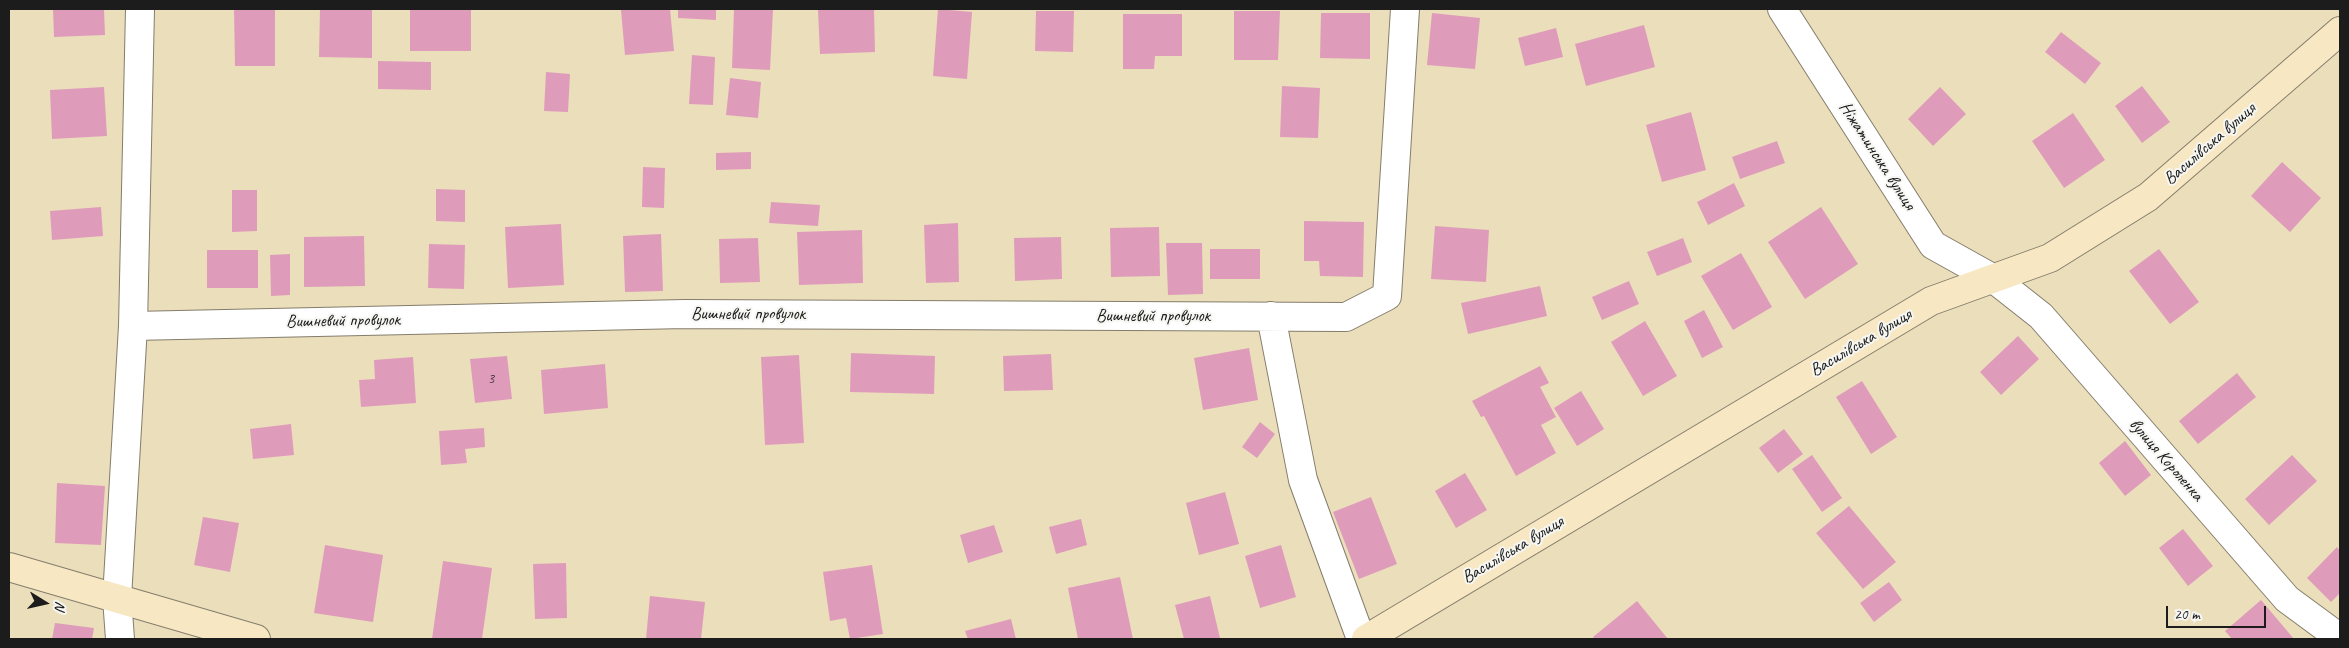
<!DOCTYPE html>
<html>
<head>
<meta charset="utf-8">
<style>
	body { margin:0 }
	#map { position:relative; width:2349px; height:648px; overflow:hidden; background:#ebdebb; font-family:Caveat,sans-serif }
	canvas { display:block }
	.frame { position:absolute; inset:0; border:10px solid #1c1c1c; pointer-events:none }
	.north { position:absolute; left:20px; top:578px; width:50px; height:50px; -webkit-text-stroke:4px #f6f6f2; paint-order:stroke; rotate:100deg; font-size:14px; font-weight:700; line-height:20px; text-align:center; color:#1c1c1c }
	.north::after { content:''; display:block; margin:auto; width:18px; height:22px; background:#1c1c1c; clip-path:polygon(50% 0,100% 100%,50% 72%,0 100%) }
	.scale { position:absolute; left:2166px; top:606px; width:100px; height:22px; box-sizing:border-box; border:2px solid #1c1c1c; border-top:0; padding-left:6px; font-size:15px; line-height:18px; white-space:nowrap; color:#1c1c1c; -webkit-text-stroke:4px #f6f6f2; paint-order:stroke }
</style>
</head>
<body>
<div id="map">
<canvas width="2349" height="648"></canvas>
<div class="frame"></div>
<div class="north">N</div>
<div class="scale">20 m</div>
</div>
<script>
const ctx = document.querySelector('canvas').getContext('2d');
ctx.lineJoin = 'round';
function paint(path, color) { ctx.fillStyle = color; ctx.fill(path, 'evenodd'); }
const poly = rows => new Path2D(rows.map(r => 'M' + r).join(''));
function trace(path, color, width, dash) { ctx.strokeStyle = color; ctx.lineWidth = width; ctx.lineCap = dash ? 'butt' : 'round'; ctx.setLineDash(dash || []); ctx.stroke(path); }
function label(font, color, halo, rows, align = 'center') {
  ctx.font = font + ' Caveat,sans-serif'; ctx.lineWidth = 4; ctx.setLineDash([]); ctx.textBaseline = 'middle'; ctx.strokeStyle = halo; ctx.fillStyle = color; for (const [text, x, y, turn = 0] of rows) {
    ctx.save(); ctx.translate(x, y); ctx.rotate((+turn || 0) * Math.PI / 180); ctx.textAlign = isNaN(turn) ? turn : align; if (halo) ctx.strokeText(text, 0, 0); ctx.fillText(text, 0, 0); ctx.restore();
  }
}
const building = poly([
	[53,9,104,9,105,35,54,37],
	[234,9,275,9,275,66,235,66],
	[320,9,372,9,372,58,319,57],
	[410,9,471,9,471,51,410,51],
	[636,9,670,9,674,51,625,55,621,10],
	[678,9,716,9,716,20,678,18],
	[734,9,773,10,770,70,732,68],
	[874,9,875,52,820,54,818,10],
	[938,9,972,12,967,79,933,76],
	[1036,11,1074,11,1073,52,1035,51],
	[1234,11,1280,11,1278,60,1234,60],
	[1321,13,1370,13,1370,59,1320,58],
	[1432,13,1480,18,1475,69,1427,65],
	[1123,14,1182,14,1182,56,1155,56,1154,69,1123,69],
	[1644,25,1655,67,1586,86,1575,44],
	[1556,28,1563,57,1525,66,1518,38],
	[2061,32,2101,63,2085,84,2045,52],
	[692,55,715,57,713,105,689,104],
	[378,61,431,62,431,90,378,89],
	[546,72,570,74,568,112,544,111],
	[730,78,761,82,758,118,726,115],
	[1282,86,1320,88,1318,138,1280,137],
	[2142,86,2170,122,2142,143,2115,106],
	[104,87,107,136,52,139,50,90],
	[1940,87,1966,114,1933,146,1908,119],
	[1691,112,1706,170,1662,182,1646,125],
	[2073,113,2105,160,2064,188,2032,141],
	[1777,141,1785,163,1740,179,1732,157],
	[751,152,751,169,716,170,716,153],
	[2282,162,2321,198,2290,232,2251,196],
	[643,167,665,168,664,208,642,207],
	[1734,183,1745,206,1708,225,1697,202],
	[436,189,465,190,465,222,436,221],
	[232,190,257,190,257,231,232,232],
	[771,202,820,205,818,226,769,223],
	[101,207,103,236,52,240,50,211],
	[1821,207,1858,264,1805,299,1768,242],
	[1304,221,1364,222,1363,277,1320,276,1319,261,1304,261],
	[958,223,959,282,926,283,924,225],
	[561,224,564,285,508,288,505,227],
	[1435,226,1489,230,1486,282,1431,279],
	[1159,227,1160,276,1111,277,1110,228],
	[862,230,863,283,799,285,797,232],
	[661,234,663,291,625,292,623,236],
	[364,236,365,286,304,287,304,237],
	[1061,237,1062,279,1015,281,1014,238],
	[758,238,760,282,720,283,719,239],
	[1683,238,1692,262,1657,276,1647,252],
	[1166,243,1202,243,1203,294,1168,295],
	[429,244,465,245,464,289,428,288],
	[1210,249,1260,249,1260,279,1210,279],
	[2159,249,2199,302,2170,324,2129,271],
	[207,250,258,250,258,288,207,288],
	[1741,253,1772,307,1733,330,1701,276],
	[290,254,290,295,271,296,270,255],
	[1629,281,1639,304,1602,320,1592,297],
	[1540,286,1547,316,1468,334,1461,303],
	[1704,310,1723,347,1702,358,1684,321],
	[1645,321,1677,376,1643,396,1611,342],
	[2018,336,2039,359,2001,395,1980,372],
	[1249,348,1258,400,1203,410,1194,358],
	[851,353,935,356,934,394,850,392],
	[1051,354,1053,390,1004,391,1003,356],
	[799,355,804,443,765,445,761,357],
	[507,356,512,399,475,403,470,359],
	[413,357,416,403,361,407,359,380,375,379,374,360],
	[605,364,608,408,544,414,541,370],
	[1540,366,1549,383,1540,387,1556,417,1541,425,1556,453,1516,476,1484,416,1481,417,1472,401],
	[2237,373,2256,397,2198,444,2179,421],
	[1862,381,1897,437,1871,454,1836,397],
	[1581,391,1604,429,1577,446,1554,408],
	[1260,422,1275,434,1257,458,1242,447],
	[291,424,294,455,253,459,250,429],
	[484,428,485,447,465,449,467,463,441,465,439,431],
	[1784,429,1803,454,1778,473,1759,448],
	[2125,441,2151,475,2125,496,2099,463],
	[1812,455,1842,498,1822,512,1792,469],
	[2292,455,2317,481,2269,525,2245,499],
	[1465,473,1487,510,1456,528,1435,491],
	[57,483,105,486,101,545,55,543],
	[1225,492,1239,544,1199,555,1186,503],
	[1371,497,1397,564,1359,579,1333,512],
	[1849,506,1896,562,1863,589,1816,533],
	[203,517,239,523,230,572,194,565],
	[1081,519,1087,545,1056,554,1049,527],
	[994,525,1003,552,968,563,960,535],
	[2183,529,2213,566,2188,586,2159,548],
	[325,545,383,555,373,622,314,613],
	[1281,545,1296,597,1260,608,1245,556],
	[2337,547,2340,551,2340,593,2331,602,2307,578],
	[443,561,492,568,482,639,432,639],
	[566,563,567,618,535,619,533,564],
	[872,565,883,634,850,639,846,618,830,621,823,572],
	[1120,577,1133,639,1078,639,1068,588],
	[1889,582,1902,600,1874,622,1860,603],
	[650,596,705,602,701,639,646,639],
	[1210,596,1220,638,1184,639,1175,605],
	[2261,600,2294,639,2232,639,2225,631],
	[1637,601,1668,639,1595,639,1593,637],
	[1011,619,1016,639,968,639,965,631],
	[55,623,94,628,92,639,52,639]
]);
const street = poly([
	[140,9,133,326,685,314,1346,317,1387,296,1405,9],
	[1782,9,1933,245,1994,279,2041,316,2287,599,2340,638],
	[1271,316,1303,480,1361,639],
	[120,639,117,598,133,326]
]);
const secondary = poly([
	[9,567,256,639],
	[1366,639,1931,301,2050,258,2148,197,2340,31]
]);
const numberNames = [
	["3",491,379]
];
const streetNames = [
	["Василівська вулиця",2210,144,-41],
	["Ніжатинська вулиця",1877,156,57],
	["Вишневий провулок",748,314],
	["Вишневий провулок",1153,316],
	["Вишневий провулок",343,321,-1],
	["Василівська вулиця",1861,343,-31],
	["вулиця Короленка",2166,460,49],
	["Василівська вулиця",1513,550,-31]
];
paint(building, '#df9cba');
trace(street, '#847d6c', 30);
trace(secondary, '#847d6c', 30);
trace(street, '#fff', 28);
trace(secondary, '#f7e8c3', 28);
label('15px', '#4d3c44', null, numberNames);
label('18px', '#1c1c1c', '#f6f6f2', streetNames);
</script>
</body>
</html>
